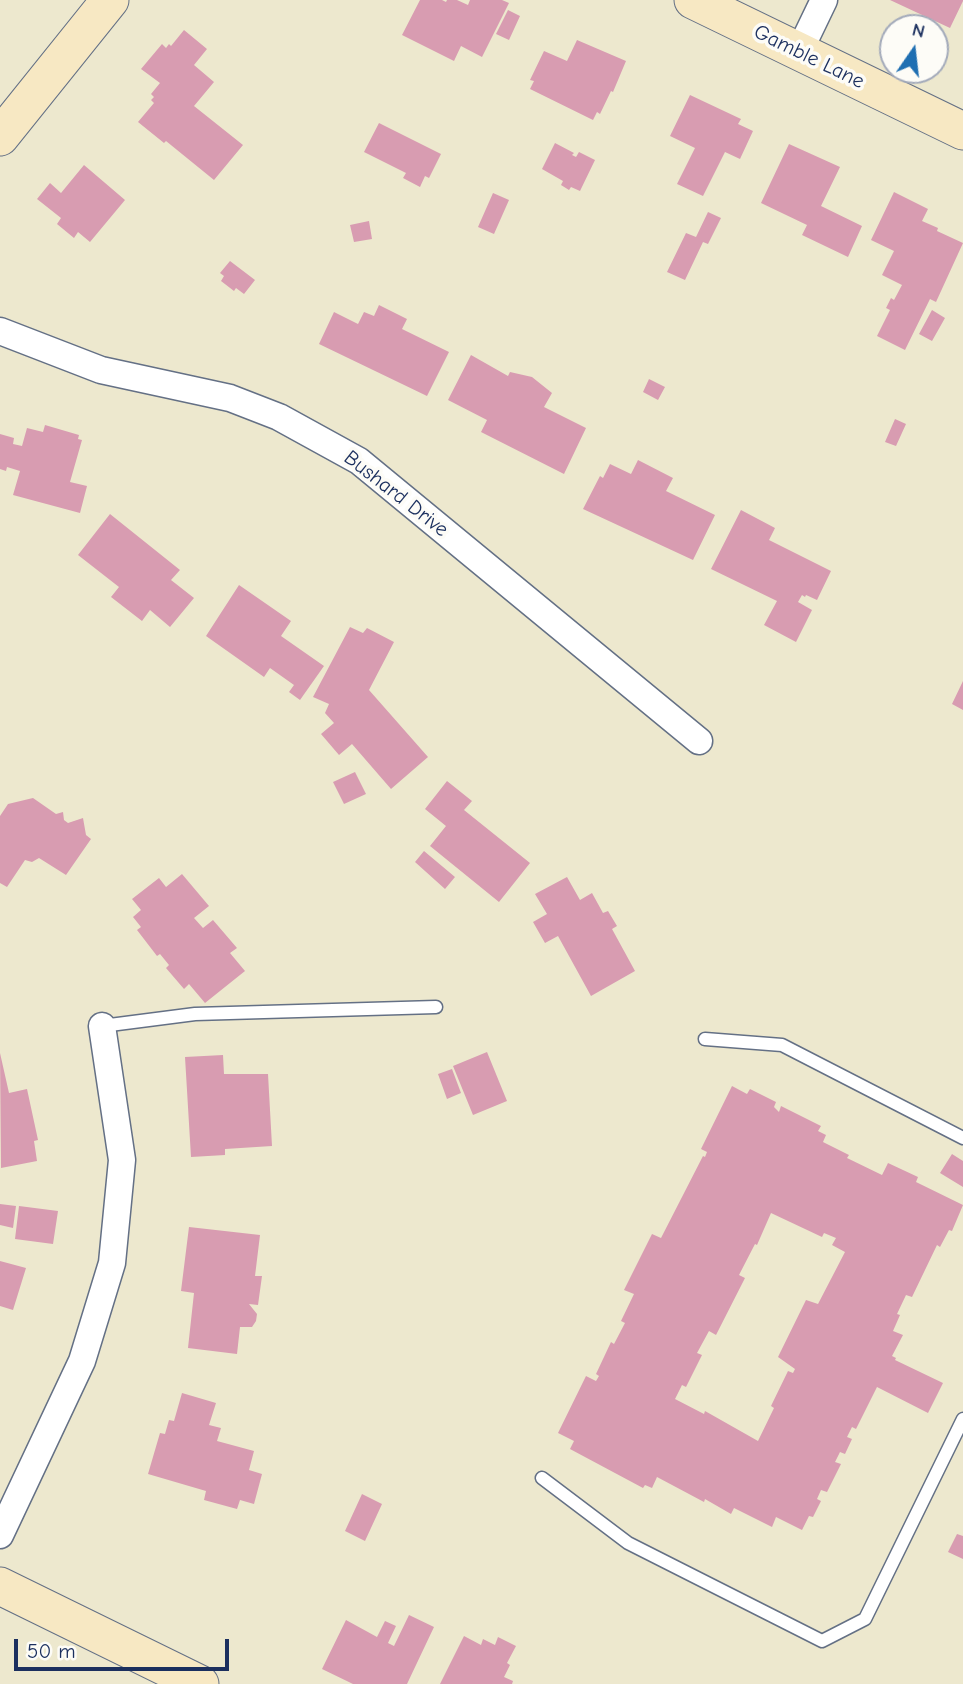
<!DOCTYPE html>
<html>
<head>
<meta charset="utf-8">
<style>
	body { margin:0 }
	#map { position:relative; width:963px; height:1684px; overflow:hidden; background:#ede8ce; font-family:"Comic Neue",sans-serif }
	canvas { display:block }
	.north { position:absolute; left:879px; top:14px; width:70px; height:70px; box-sizing:border-box; background:#fdfcf7; border:2px solid #a3aaba; border-radius:50%; rotate:14deg; font-size:19px; font-weight:700; line-height:28px; text-align:center; color:#1b2f5e }
	.north::after { content:''; display:block; margin:auto; width:24px; height:32px; background:#1f6fb2; clip-path:polygon(50% 0,100% 100%,50% 72%,0 100%) }
	.scale { position:absolute; left:14px; top:1639px; width:215px; height:32px; box-sizing:border-box; border:4px solid #1b2f5e; border-top:0; padding-left:9px; font-size:21px; line-height:24px; white-space:nowrap; color:#1b2f5e; -webkit-text-stroke:5px #fdfcf7; paint-order:stroke }
</style>
</head>
<body>
<div id="map">
<canvas width="963" height="1684"></canvas>
<div class="north">N</div>
<div class="scale">50 m</div>
</div>
<script>
const ctx = document.querySelector('canvas').getContext('2d');
ctx.lineJoin = 'round';
function paint(path, color) { ctx.fillStyle = color; ctx.fill(path, 'evenodd'); }
const poly = rows => new Path2D(rows.map(r => 'M' + r).join(''));
function trace(path, color, width, dash) { ctx.strokeStyle = color; ctx.lineWidth = width; ctx.lineCap = dash ? 'butt' : 'round'; ctx.setLineDash(dash || []); ctx.stroke(path); }
function label(font, color, halo, rows, align = 'center') {
  ctx.font = font + ' "Comic Neue",sans-serif'; ctx.lineWidth = 7; ctx.setLineDash([]); ctx.textBaseline = 'middle'; ctx.strokeStyle = halo; ctx.fillStyle = color; for (const [text, x, y, turn = 0] of rows) {
    ctx.save(); ctx.translate(x, y); ctx.rotate((+turn || 0) * Math.PI / 180); ctx.textAlign = isNaN(turn) ? turn : align; if (halo) ctx.strokeText(text, 0, 0); ctx.fillText(text, 0, 0); ctx.restore();
  }
}
const building = poly([
	[420,0,442,0,446,2,447,0,457,0,468,5,470,0,502,0,509,3,482,57,461,46,454,61,402,35],
	[890,0,963,0,963,1,950,28],
	[508,10,520,16,509,40,496,34],
	[184,30,207,49,194,65,214,82,194,106,243,145,214,180,166,141,164,143,138,122,154,103,151,100,154,97,151,94,160,83,141,69,162,44,166,48,169,44,171,46],
	[577,40,626,61,613,92,611,91,600,114,597,112,593,120,530,89,534,81,530,80,544,51,567,61],
	[690,95,741,119,738,124,753,131,740,159,725,152,703,196,677,184,695,148,670,136],
	[379,123,441,154,429,178,425,176,420,187,403,178,406,173,364,152],
	[555,143,574,153,572,155,576,157,579,152,595,160,580,191,571,187,569,190,561,185,563,181,542,169],
	[789,144,840,167,821,206,862,226,848,257,802,235,807,225,761,203],
	[84,165,125,200,90,242,78,232,74,238,57,224,61,218,37,199,50,183,61,193],
	[894,192,928,209,922,221,938,228,937,231,963,243,936,302,930,299,905,350,877,336,890,310,886,308,891,298,894,300,902,285,882,275,894,251,871,240],
	[493,193,509,200,494,234,478,227],
	[708,212,721,218,708,244,703,242,685,280,667,272,686,233,696,237],
	[369,221,372,239,354,242,350,225],
	[230,261,255,280,244,294,236,288,234,291,221,281,224,276,220,273],
	[379,305,407,319,402,329,449,352,427,396,319,344,334,312,358,324,364,312,374,316],
	[932,310,945,318,932,341,919,334],
	[471,355,508,376,510,372,532,377,552,393,544,407,586,428,564,474,481,432,487,420,448,400],
	[649,379,665,387,658,400,643,392],
	[895,419,906,424,896,446,885,442],
	[45,425,79,435,78,439,82,440,70,482,87,486,80,513,13,495,20,471,7,467,6,471,0,469,0,434,14,438,13,444,22,446,27,428,43,432],
	[638,460,673,478,666,491,715,515,693,560,583,509,600,476,603,478,610,464,631,474],
	[741,510,775,528,769,540,831,571,817,600,806,595,805,597,802,595,798,602,812,610,796,642,764,625,777,601,711,569],
	[110,514,180,570,171,580,194,598,170,627,150,610,142,621,111,597,119,587,78,555],
	[239,585,291,621,281,636,324,666,300,700,289,692,294,685,270,668,264,677,206,636],
	[350,627,363,633,367,628,394,642,369,690,428,757,391,789,352,744,339,755,321,734,334,723,325,713,329,704,313,697],
	[963,681,963,710,952,704],
	[355,772,366,794,344,804,333,782],
	[447,781,472,801,464,810,530,863,499,902,430,846,446,826,425,809],
	[33,798,56,814,63,812,64,820,68,823,83,818,86,835,91,839,66,875,39,858,32,862,25,860,7,887,0,883,0,816,8,804],
	[424,851,455,877,445,889,415,862],
	[182,874,209,906,194,918,203,928,213,920,237,948,230,953,245,971,205,1003,189,984,184,989,166,968,169,965,160,954,157,956,137,930,141,927,133,917,141,910,132,899,159,878,166,887],
	[567,877,580,900,592,893,603,913,608,911,617,926,612,929,635,971,591,996,558,936,545,943,533,922,547,914,535,894],
	[487,1052,507,1101,473,1115,453,1066],
	[0,1053,9,1093,27,1089,38,1140,34,1141,37,1161,1,1168],
	[223,1055,224,1074,268,1074,272,1146,225,1149,225,1155,191,1157,185,1057],
	[452,1069,461,1093,447,1099,438,1074],
	[732,1086,747,1094,750,1089,776,1102,774,1107,779,1112,781,1106,821,1126,818,1131,826,1135,823,1142,849,1155,847,1158,882,1175,888,1163,918,1177,916,1182,963,1205,952,1231,949,1230,940,1247,937,1245,912,1297,906,1295,897,1314,900,1315,893,1331,903,1335,892,1356,896,1358,895,1360,943,1383,928,1413,877,1387,856,1429,852,1427,847,1437,852,1439,845,1454,840,1452,835,1462,841,1464,827,1492,821,1490,817,1499,821,1501,813,1517,809,1516,802,1530,776,1517,772,1527,734,1508,731,1514,705,1499,704,1502,657,1477,652,1488,645,1485,643,1488,570,1449,574,1441,558,1433,586,1376,596,1381,599,1376,596,1374,611,1342,614,1344,625,1323,621,1321,634,1294,624,1290,652,1234,661,1238,703,1156,705,1157,707,1152,701,1149],
	[771,1213,822,1237,824,1233,836,1238,832,1245,845,1252,818,1304,806,1300,778,1357,795,1369,793,1373,788,1371,771,1406,774,1408,758,1441,705,1411,704,1414,675,1399,682,1385,686,1387,702,1355,697,1353,709,1331,716,1335,745,1278,739,1275,755,1244,757,1245],
	[952,1154,963,1161,963,1187,940,1173],
	[0,1204,16,1206,13,1228,0,1225],
	[19,1206,58,1211,53,1244,15,1239],
	[189,1227,260,1235,255,1276,262,1276,258,1305,249,1304,257,1314,256,1321,252,1327,240,1327,237,1354,188,1348,194,1293,181,1291],
	[0,1261,26,1268,13,1310,0,1306],
	[182,1393,216,1403,209,1425,221,1428,217,1441,254,1451,249,1470,262,1474,254,1504,240,1500,237,1509,204,1500,206,1491,148,1474,160,1433,165,1434,169,1420,174,1421],
	[362,1494,382,1504,365,1541,345,1531],
	[957,1534,963,1536,963,1559,948,1552],
	[409,1615,434,1627,407,1684,353,1684,322,1669,346,1620,377,1637,385,1621,396,1626,388,1643,394,1646],
	[464,1636,481,1645,483,1639,495,1645,498,1637,516,1646,507,1663,510,1665,504,1677,513,1681,512,1684,440,1684]
]);
const lane = poly([
	[102,1026,195,1014,436,1007],
	[705,1039,782,1045,963,1138],
	[542,1478,628,1543,822,1641,865,1619,963,1419]
]);
const street = poly([
	[799,52,824,0],
	[0,331,101,370,230,398,279,417,359,461,699,741],
	[0,1535,82,1361,112,1263,122,1160,102,1026]
]);
const secondary = poly([
	[693,0,963,131],
	[0,137,110,0],
	[0,1586,200,1684]
]);
const streetNames = [
	["Gamble Lane",809,57,26],
	["Bushard Drive",396,494,38]
];
paint(building, '#d89cb1');
trace(lane, '#647085', 15);
trace(street, '#647085', 29);
trace(secondary, '#647085', 39);
trace(lane, '#fff', 12);
trace(street, '#fff', 26);
trace(secondary, '#f7e8c3', 37);
label('21px', '#1b2f5e', '#fdfcf7', streetNames);
</script>
</body>
</html>
